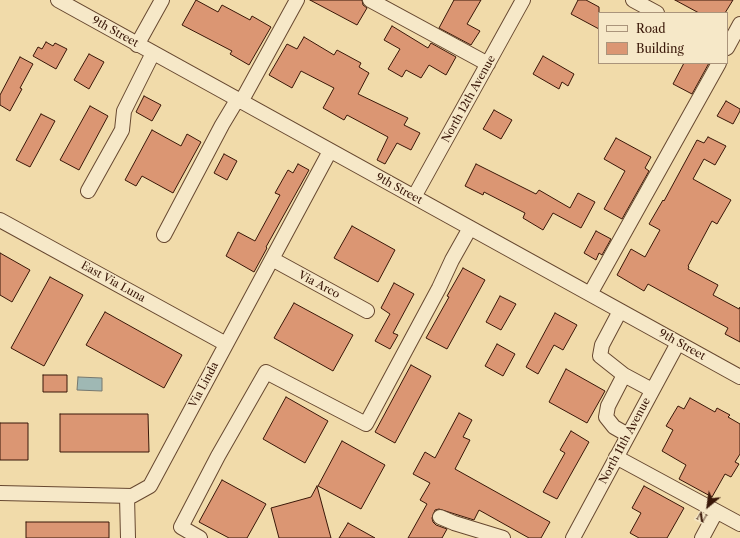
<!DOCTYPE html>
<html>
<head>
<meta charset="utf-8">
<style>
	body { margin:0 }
	#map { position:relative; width:740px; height:538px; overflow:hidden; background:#f1dbaa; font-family:"Libre Caslon Text",serif }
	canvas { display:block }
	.legend { position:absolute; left:598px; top:12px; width:130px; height:52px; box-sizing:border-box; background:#f6e8c8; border:1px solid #aa947b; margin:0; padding:5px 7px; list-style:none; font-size:12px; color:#391708 }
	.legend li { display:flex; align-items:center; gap:8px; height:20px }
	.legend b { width:20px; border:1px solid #aa947b }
	.north { position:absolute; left:688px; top:486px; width:40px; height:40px; -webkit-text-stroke:3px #f6e8c8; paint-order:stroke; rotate:209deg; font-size:11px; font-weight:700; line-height:16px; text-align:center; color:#391708 }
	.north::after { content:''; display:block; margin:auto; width:14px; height:18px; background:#391708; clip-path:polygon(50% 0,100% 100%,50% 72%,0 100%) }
</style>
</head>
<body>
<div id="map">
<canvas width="740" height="538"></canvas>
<ul class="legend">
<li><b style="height:5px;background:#f6e8c8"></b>Road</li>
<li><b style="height:11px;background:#db9673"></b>Building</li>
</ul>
<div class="north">N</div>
</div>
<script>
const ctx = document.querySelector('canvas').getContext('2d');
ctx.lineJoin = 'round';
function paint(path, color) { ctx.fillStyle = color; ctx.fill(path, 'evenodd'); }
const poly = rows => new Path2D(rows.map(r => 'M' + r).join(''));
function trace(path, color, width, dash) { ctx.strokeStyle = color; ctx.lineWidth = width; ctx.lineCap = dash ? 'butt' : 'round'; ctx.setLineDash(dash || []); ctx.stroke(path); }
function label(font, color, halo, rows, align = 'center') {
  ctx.font = font + ' "Libre Caslon Text",serif'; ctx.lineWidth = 3; ctx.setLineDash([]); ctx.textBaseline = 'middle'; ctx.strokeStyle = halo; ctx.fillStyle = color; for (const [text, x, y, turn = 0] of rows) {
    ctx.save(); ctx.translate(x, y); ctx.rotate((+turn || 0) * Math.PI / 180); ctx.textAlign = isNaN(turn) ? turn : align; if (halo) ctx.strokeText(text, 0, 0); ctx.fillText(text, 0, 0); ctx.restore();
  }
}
const water = poly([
	[78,377,102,378,102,391,77,390,78,377]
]);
const building = poly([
	[196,0,218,12,222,5,250,20,252,16,271,27,249,65,230,54,232,51,182,25,196,0],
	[310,0,362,0,363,5,367,8,357,25,310,0],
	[454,0,481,0,467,24,480,31,471,45,439,28,454,0],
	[578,0,586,0,599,7,599,29,571,14,578,0],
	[675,0,733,0,725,13,699,13,675,0],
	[392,26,428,48,431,43,456,57,446,75,429,65,421,78,406,70,402,77,388,69,400,49,384,40,392,26],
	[304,37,334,55,337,50,361,63,359,67,369,73,358,94,408,118,404,125,420,133,411,150,397,143,385,164,377,160,388,137,347,115,344,120,323,108,334,88,301,71,292,88,269,75,287,44,297,49,304,37],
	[46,42,53,46,55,43,67,49,56,69,33,56,38,47,42,49,46,42],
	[89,54,104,62,89,89,74,80,89,54],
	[543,56,574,74,568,86,562,82,559,89,533,74,543,56],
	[20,57,33,64,20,88,22,89,10,111,0,105,0,95,20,57],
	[684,63,709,63,692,94,673,84,684,63],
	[144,96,161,105,152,121,136,112,144,96],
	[726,101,740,109,740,111,733,124,717,116,726,101],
	[90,106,108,116,79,170,60,160,90,106],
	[494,110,512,120,501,139,483,129,494,110],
	[41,114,55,121,30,167,16,160,41,114],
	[152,130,181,146,187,134,201,142,173,193,142,176,136,186,125,180,152,130],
	[708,137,726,146,715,165,704,159,693,179,731,200,717,224,712,221,688,266,689,267,688,269,718,285,713,295,739,309,740,307,740,342,725,334,728,328,648,284,644,291,617,275,631,249,645,257,660,230,649,224,663,200,664,201,697,140,704,143,708,137],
	[616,138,651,157,645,168,649,171,622,219,604,209,625,171,604,159,616,138],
	[224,154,237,161,227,180,214,173,224,154],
	[298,164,309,170,266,247,267,248,254,272,226,256,238,232,255,241,280,195,275,193,288,170,293,173,298,164],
	[476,164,536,194,539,190,570,208,578,193,595,202,581,228,553,213,543,230,523,218,525,213,484,192,483,195,465,186,476,164],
	[352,226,395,250,378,282,334,258,352,226],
	[596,231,611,239,602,255,599,253,596,260,584,253,596,231],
	[0,253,30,270,12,302,0,295,0,253],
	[463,268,485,280,447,349,426,338,449,297,447,296,463,268],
	[50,277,83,295,44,366,11,348,50,277],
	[394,283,414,294,393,333,398,335,390,349,375,341,390,314,381,308,394,283],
	[500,296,516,304,501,330,486,322,500,296],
	[294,303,353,335,333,371,274,338,294,303],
	[105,312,182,355,164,388,86,345,105,312],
	[555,313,577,325,563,350,554,345,538,374,526,367,555,313],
	[497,344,515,354,503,376,485,366,497,344],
	[411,365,431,376,395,443,375,432,411,365],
	[566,369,605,391,587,423,549,402,566,369],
	[43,375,67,375,67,392,43,392,43,375],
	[286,397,328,421,305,463,263,439,286,397],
	[690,398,715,412,717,408,730,415,728,417,740,424,740,454,735,462,739,464,731,477,725,474,712,497,679,479,686,465,662,451,673,430,666,426,678,406,684,409,690,398],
	[459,413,472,420,463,437,470,440,455,469,550,522,541,538,529,538,479,510,474,520,439,509,435,510,432,518,433,522,436,525,447,529,442,538,408,538,427,504,420,500,430,483,413,474,425,452,435,458,459,413],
	[60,414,148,414,149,452,60,452,60,414],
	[0,423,28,423,28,460,0,460,0,423],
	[571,431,589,442,557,499,543,492,565,453,560,450,571,431],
	[342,441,385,465,361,509,318,486,342,441],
	[222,480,266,504,247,538,229,538,199,522,222,480],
	[317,486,331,538,279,538,271,508,311,497,317,486],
	[644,486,684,508,667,538,639,538,630,533,641,513,632,508,644,486],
	[26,522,109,522,109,538,26,538,26,522],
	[348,523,375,538,339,538,348,523]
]);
const minor = poly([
	[58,0,740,377],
	[370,0,488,64],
	[633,0,657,13],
	[137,45,162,0],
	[727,48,740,24],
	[241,102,297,0],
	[88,191,122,130,124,111,153,53],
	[414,197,523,0],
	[0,220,226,344],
	[164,235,222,125,237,100],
	[272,259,367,311],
	[590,294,719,63],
	[620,311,602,345,600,356,624,375,652,390],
	[624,375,608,406,606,417,614,427,628,435],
	[616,457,740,524],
	[0,493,132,496,150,486,330,151],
	[127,496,128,538],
	[440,517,454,523,503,538],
	[200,538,181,527,218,456,266,372,366,424,439,288,452,260,470,228],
	[573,538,678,343],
	[702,538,716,512]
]);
const streetNames = [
	["9th Street",115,32,29],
	["North 12th Avenue",469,99,-61],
	["9th Street",399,189,29],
	["East Via Luna",113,282,29],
	["Via Arco",319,285,28],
	["9th Street",682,345,29],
	["Via Linda",204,385,-62],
	["North 11th Avenue",625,441,-62]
];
paint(water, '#9fb8b4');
trace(water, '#76786f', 1);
paint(building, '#db9673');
trace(building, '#391708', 1);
trace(minor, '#674830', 16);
trace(minor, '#f6e8c8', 14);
label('11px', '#391708', '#f6e8c8', streetNames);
</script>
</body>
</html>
